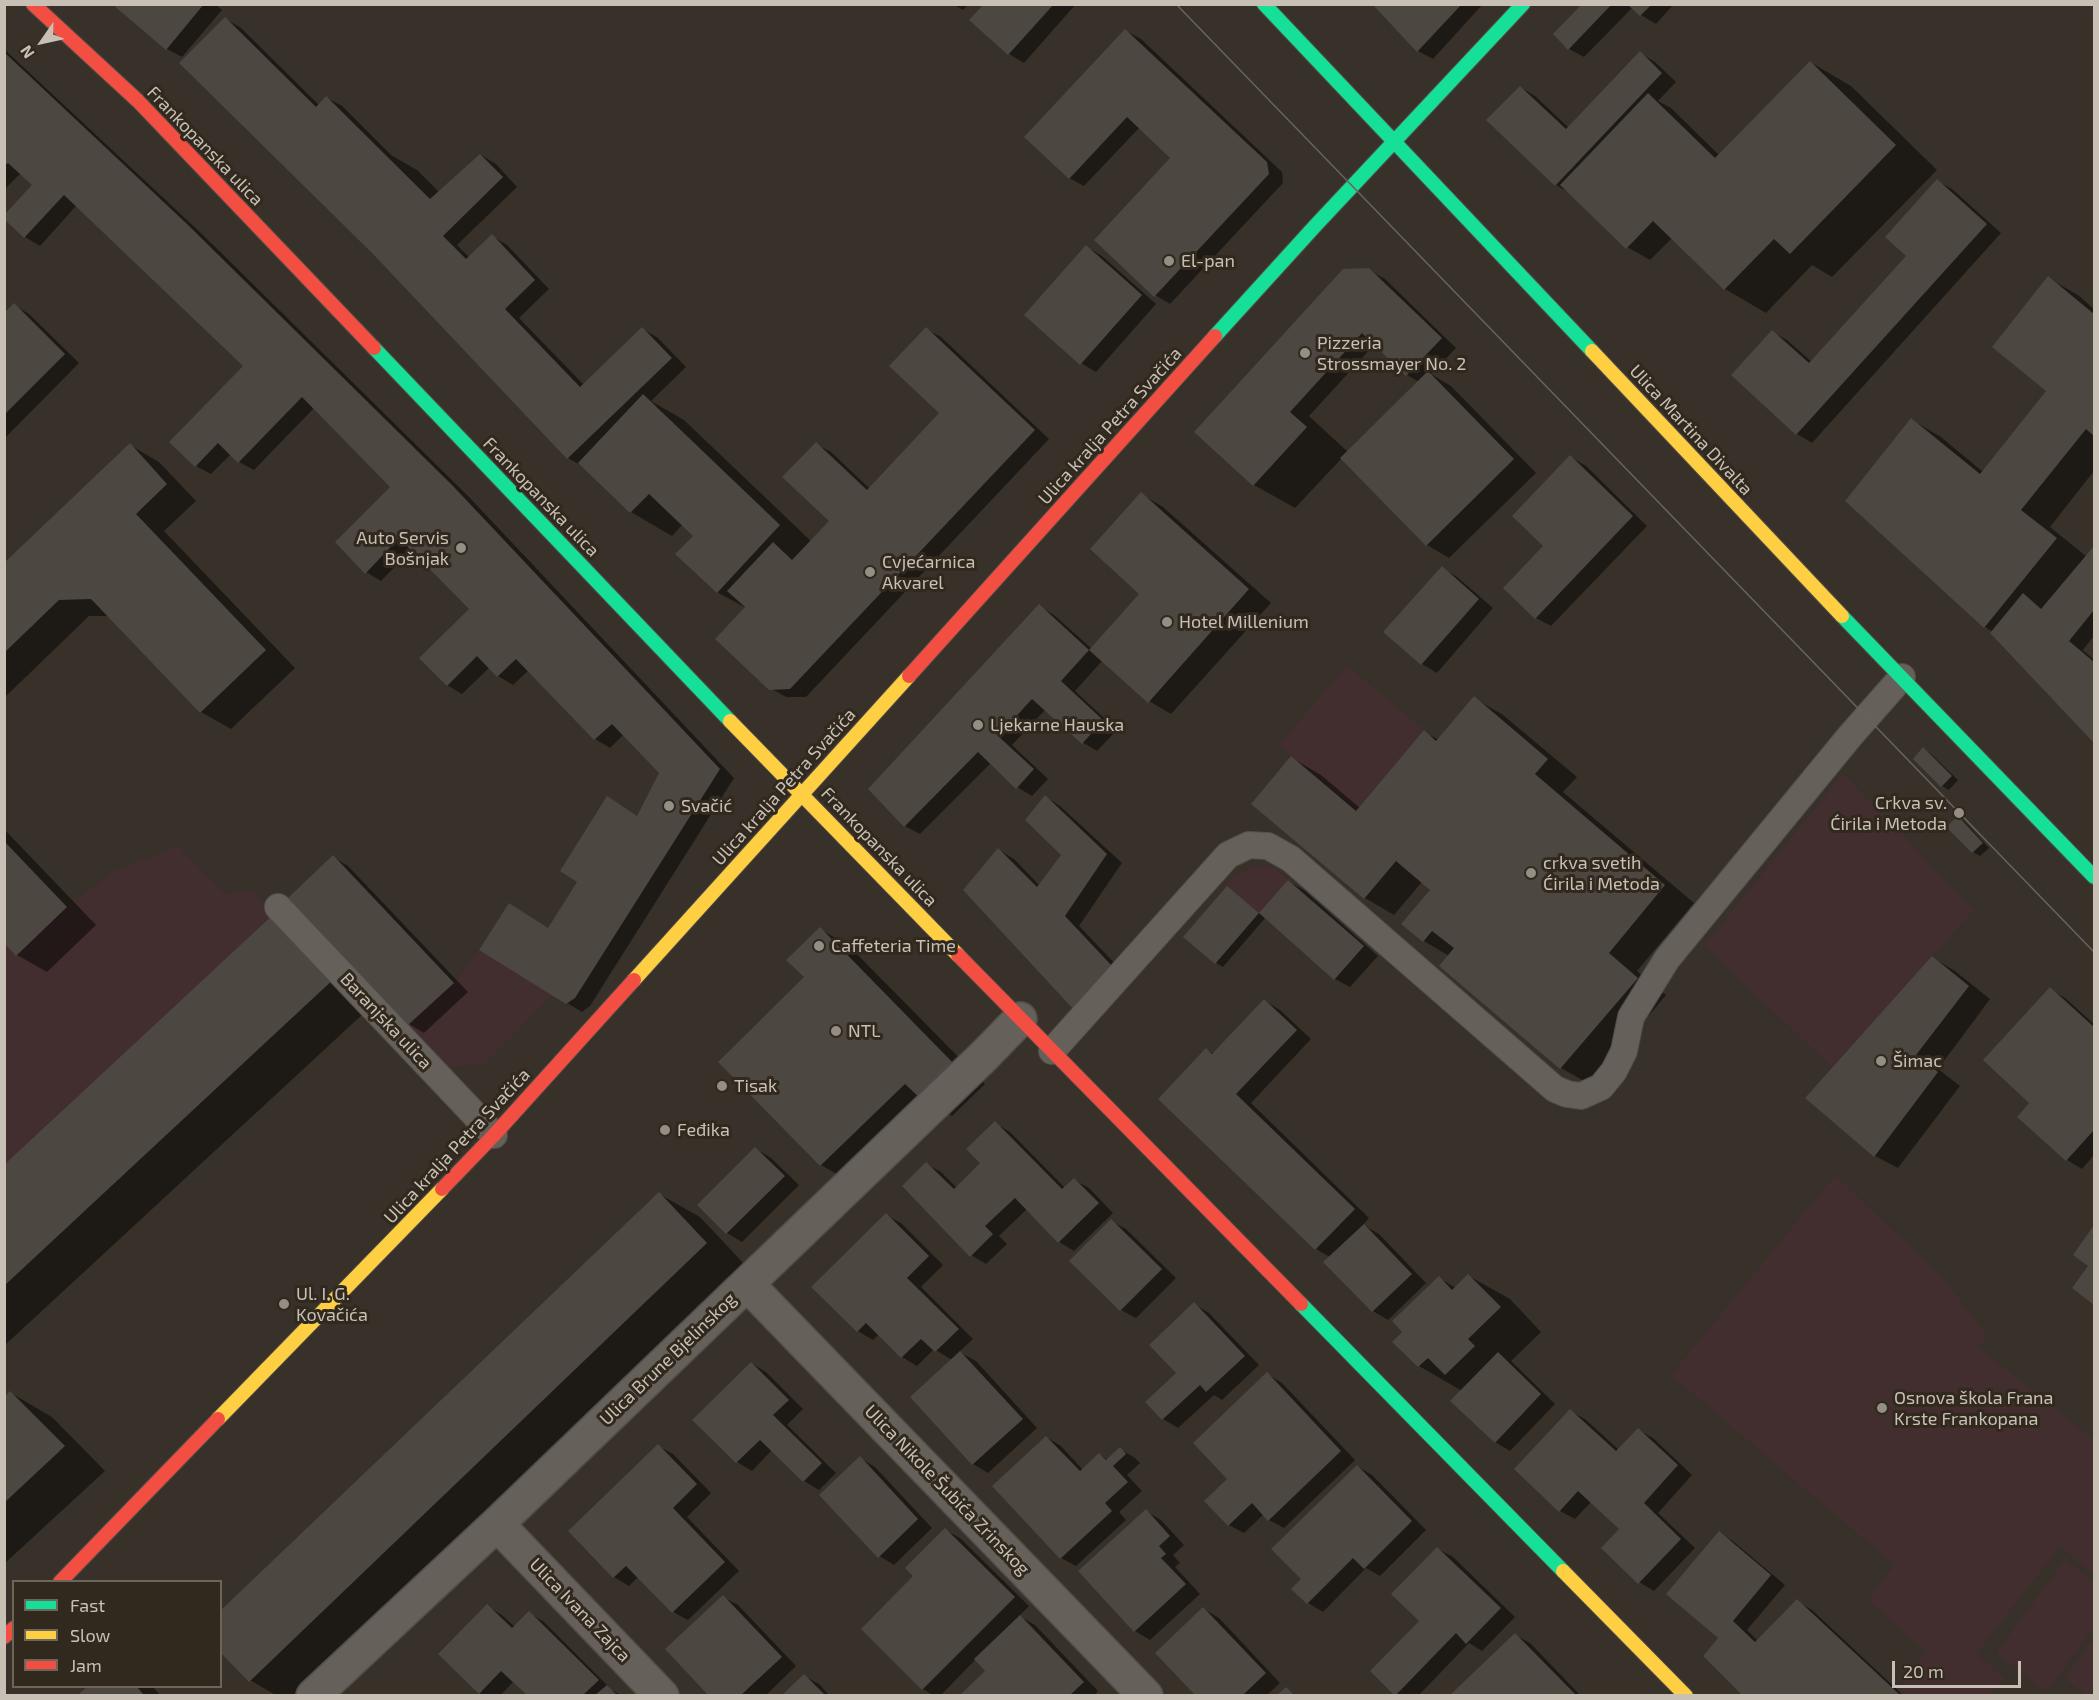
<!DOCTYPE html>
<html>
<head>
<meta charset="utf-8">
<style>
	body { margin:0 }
	#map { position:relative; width:2099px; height:1700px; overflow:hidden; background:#37312a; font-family:"Exo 2",sans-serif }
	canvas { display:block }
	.frame { position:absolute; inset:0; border:6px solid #c8c0b4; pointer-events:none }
	.legend { position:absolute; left:12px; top:1580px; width:210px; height:108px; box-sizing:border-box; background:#31291e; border:2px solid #6d655a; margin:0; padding:8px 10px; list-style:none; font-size:18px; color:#c8c0b4 }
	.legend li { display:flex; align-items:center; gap:12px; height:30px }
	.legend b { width:30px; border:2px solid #6d655a }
	.north { position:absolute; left:12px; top:12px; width:60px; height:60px; -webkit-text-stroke:4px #31291e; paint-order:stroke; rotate:236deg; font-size:16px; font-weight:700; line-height:24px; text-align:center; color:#c8c0b4 }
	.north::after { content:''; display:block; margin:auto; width:21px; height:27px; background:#c8c0b4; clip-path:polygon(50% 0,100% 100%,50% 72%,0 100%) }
	.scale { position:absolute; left:1892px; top:1661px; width:129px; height:27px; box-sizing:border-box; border:3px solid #c8c0b4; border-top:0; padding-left:8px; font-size:18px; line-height:21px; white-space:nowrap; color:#c8c0b4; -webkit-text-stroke:4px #31291e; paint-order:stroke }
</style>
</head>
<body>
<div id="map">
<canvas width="2099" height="1700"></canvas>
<div class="frame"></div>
<ul class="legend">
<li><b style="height:8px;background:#16e098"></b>Fast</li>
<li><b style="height:8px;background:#ffcf43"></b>Slow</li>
<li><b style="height:8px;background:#f24e42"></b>Jam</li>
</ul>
<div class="north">N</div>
<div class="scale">20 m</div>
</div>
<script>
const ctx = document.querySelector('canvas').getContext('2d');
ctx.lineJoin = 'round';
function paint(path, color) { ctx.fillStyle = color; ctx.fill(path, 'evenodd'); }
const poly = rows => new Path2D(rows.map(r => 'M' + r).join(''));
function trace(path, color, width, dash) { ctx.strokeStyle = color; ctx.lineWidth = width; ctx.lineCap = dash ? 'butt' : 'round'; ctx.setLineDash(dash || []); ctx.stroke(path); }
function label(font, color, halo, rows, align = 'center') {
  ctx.font = font + ' "Exo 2",sans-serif'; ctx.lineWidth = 6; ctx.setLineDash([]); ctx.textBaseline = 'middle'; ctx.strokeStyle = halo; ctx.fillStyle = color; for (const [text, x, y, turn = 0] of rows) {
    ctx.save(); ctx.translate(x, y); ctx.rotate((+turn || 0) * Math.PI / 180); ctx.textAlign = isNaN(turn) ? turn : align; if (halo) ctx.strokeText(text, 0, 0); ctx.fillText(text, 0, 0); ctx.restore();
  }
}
const green = poly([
	[1347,665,1424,730,1356,811,1279,745],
	[1843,773,1974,910,1832,1067,1704,946],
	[178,846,225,894,252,891,273,912,277,911,6,1164,4,1162,4,943,17,956,67,907,114,871],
	[1265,865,1275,868,1288,880,1259,913,1227,886,1234,876,1254,867],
	[479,950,552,995,485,1064,446,1067,408,1025,454,983],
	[1835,1175,1946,1281,1987,1336,1978,1347,2094,1440,2094,1575,2060,1547,1976,1654,2005,1679,1990,1695,1900,1695,1897,1692,1925,1651,1868,1600,1894,1565,1671,1375],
	[2065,1560,2094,1581,2094,1627,2047,1691,1996,1653],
	[2094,1637,2094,1695,2087,1695,2064,1679]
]);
const shadow = poly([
	[115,4,215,4,222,10,182,57,167,49],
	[953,4,969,4,963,10],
	[986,4,1076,4,1024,63,1009,54],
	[1375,4,1483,4,1433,59,1418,51],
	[1584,4,1674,4,1656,24,1641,15,1633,7,1584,57,1569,49],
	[225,19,240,27,319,105,327,98,342,106,391,155,417,170,439,192,481,155,496,164,517,187,457,245,470,258,492,236,507,245,549,289,519,318,584,385,642,329,657,337,686,367,651,401,684,420,812,542,831,521,816,444,831,452,870,489,941,413,926,329,941,337,1049,439,806,697,786,697,770,688,746,608,717,592,695,536,683,524,672,536,631,512,584,467,568,458,374,253],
	[1126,31,1141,39,1282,172,1283,183,1170,304,1155,295,1172,158,1140,127,1084,186,1069,178],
	[4,49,202,234,469,497,734,778,590,1006,582,1012,567,1003,549,929,638,817,660,772,624,734,610,748,595,739,529,670,513,685,498,676,490,667,462,694,447,685,471,609,412,549,381,581,366,572,393,487,314,408,254,470,239,462,231,454,211,474,196,466,246,366,77,205,40,246,25,237,4,217,34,185,21,173,4,190],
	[1640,53,1655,62,1676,82,1658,101,1671,108,1719,155,1810,62,1851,86,1937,170,1832,277,1812,265,1766,313,1725,289,1672,238,1650,260,1627,247,1571,194,1556,185,1520,87,1535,96,1569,128],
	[1937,181,1952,189,2001,233,1812,443,1797,434,1733,375,1772,332,1787,340,1812,362,1908,256],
	[1087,247,1102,256,1156,304,1096,372,1081,363],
	[1369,270,1385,279,1456,348,1431,374,1451,386,1536,473,1449,558,1427,545,1342,458,1295,508,1254,485,1197,432],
	[1375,344,1407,375,1419,382,1348,452,1309,416],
	[2048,278,2078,295,2094,309,2094,471,2050,527,2087,557,2094,548,2094,636,2083,650,2094,660,2094,741,1992,633,1993,632,1985,627,1847,501,1912,420,1941,437,1983,472,2048,390],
	[14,305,29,314,79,363,4,439,4,314],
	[130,445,159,462,196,501,164,531,295,668,231,729,201,712,109,616,89,616,4,698,4,565],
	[1571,457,1586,466,1647,526,1551,626,1536,618,1546,546],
	[1141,494,1163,507,1271,603,1171,714,1149,701,1103,660,1075,691,1117,730,1097,751,1082,742,1046,709,1012,745,1048,779,1032,796,1017,787,991,763,920,834,905,826,1039,606,1054,615,1092,649,1141,594],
	[1442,568,1457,577,1493,608,1437,673,1422,664,1385,632],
	[1474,698,1503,715,1577,777,1563,792,1694,903,1637,971,1666,995,1591,1085,1561,1068,1441,965,1449,956,1424,941,1432,890,1422,882,1394,915,1365,898,1292,758,1321,775,1360,808,1424,732,1439,740],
	[1923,749,1930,753,1958,780,1949,790,1942,786],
	[1046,797,1060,806,1122,863,1079,926,1126,975,965,890,999,850,1014,859,1040,886,1063,855],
	[1958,817,1965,822,1989,848,1980,856,1973,852,1948,827],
	[4,829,96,925,47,972,17,955,4,941],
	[333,857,348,866,468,992,424,1033,409,1024,290,898],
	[1289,882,1304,890,1378,956,1350,987,1335,979,1266,917,1223,967,1216,963,1228,888,1260,914],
	[277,913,377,1001,4,1346,4,1167],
	[820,929,849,946,985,1084,952,1116,931,1104,851,1182,821,1165,720,1062,806,977],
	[1933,958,1955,971,1990,999,1938,1069,1960,1086,1898,1168,1875,1156,1808,1098],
	[2050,989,2065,998,2094,1024,2094,1155,2082,1169,2067,1160,2031,1103],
	[1265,1001,1280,1010,1311,1039,1251,1103,1369,1218,1363,1225,1379,1234,1426,1283,1388,1320,1373,1311,1330,1257,1316,1249,1206,1050,1215,1054],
	[995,1123,1010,1132,1065,1188,1074,1180,1089,1188,1113,1213,1074,1251,1059,1242,1027,1209,999,1236,1007,1244,986,1264,971,1255,926,1164,941,1172,957,1188,982,1163],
	[756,1149,771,1158,799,1185,742,1242,727,1233,699,1205],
	[659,1194,700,1217,747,1267,300,1696,277,1696,250,1680],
	[886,1215,901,1223,943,1265,921,1287,973,1339,959,1352,976,1361,1037,1428,988,1473,973,1464,912,1398,952,1360,934,1349,917,1366,902,1357,879,1334,873,1340,858,1331,813,1287],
	[1111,1221,1126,1229,1176,1278,1136,1318,1121,1310],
	[2094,1228,2094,1303,2074,1288,2090,1266,2075,1255],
	[1469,1276,1510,1299,1541,1332,1511,1361,1555,1404,1510,1451,1495,1442,1462,1391,1419,1366,1394,1342,1404,1332,1439,1278,1456,1288],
	[1194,1304,1209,1313,1259,1365,1222,1400,1214,1395,1178,1428,1163,1419,1147,1402,1178,1373],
	[751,1363,766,1372,803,1409,787,1425,836,1473,819,1490,804,1481,772,1450,752,1471,737,1462,694,1420],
	[1267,1374,1282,1383,1355,1460,1284,1528,1269,1520,1264,1514,1244,1533,1229,1525,1229,1479],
	[11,1393,52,1417,105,1471,4,1564,4,1399],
	[1570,1411,1585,1419,1619,1450,1638,1430,1653,1438,1692,1475,1658,1513,1695,1548,1654,1591,1639,1582,1621,1529,1591,1502,1575,1519,1560,1511],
	[1046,1437,1061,1446,1083,1470,1099,1454,1108,1460,1120,1449,1135,1458,1140,1463,1127,1475,1142,1491,1119,1512,1126,1520,1076,1566,1061,1558],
	[658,1446,673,1454,711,1493,687,1517,739,1571,688,1620,673,1612,639,1576,629,1586,614,1577],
	[860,1458,875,1467,932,1528,894,1565,879,1556],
	[1357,1466,1372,1475,1426,1530,1380,1576,1366,1568,1323,1612,1308,1603,1293,1589,1303,1579],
	[1146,1511,1161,1520,1184,1545,1173,1555,1180,1563,1175,1567,1200,1594,1150,1640,1135,1631,1080,1571],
	[945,1530,960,1538,1029,1606,1019,1616,1035,1625,1098,1691,1094,1696,962,1696,987,1671,976,1659,940,1696,934,1696,923,1689,863,1629,915,1576],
	[1719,1533,1734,1542,1785,1585,1747,1630,1758,1641,1797,1601,1812,1610,1904,1696,1744,1696,1705,1656,1720,1638],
	[1438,1549,1453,1557,1515,1617,1482,1651,1469,1643,1418,1696,1398,1696,1396,1694,1421,1621],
	[723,1597,738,1605,796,1666,765,1696,710,1696,667,1650],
	[487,1606,502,1615,515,1627,529,1613,544,1622,612,1690,622,1696,529,1696,514,1681,500,1696,485,1696,480,1693],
	[1204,1609,1219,1618,1280,1683,1266,1696,1197,1696,1157,1654],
	[1515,1635,1530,1643,1581,1696,1452,1696],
	[804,1676,819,1684,830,1696,784,1696],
	[90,1686,152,1686,161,1696,80,1696]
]);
const building = poly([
	[112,4,204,4,166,50],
	[984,4,1054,4,1008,55,969,20],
	[1582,4,1612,4,1568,50,1553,34],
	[1373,5,1461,5,1417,52],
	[1628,5,1651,5,1640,16],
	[225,17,316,107,326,96,430,199,480,154,503,177,443,236,466,259,492,234,535,280,505,309,580,387,642,327,672,358,567,459,373,254,179,63],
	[1125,29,1267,162,1269,174,1154,297,1094,240,1170,158,1127,117,1069,179,1024,137],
	[1640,51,1662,73,1555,186,1486,120,1520,86,1566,129],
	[4,52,187,224,453,486,720,769,575,998,566,1004,479,950,509,903,548,928,577,882,560,871,607,796,637,816,659,773,612,724,594,740,516,659,497,677,477,656,447,686,419,658,469,609,399,538,365,574,335,542,390,487,302,397,238,463,218,443,195,467,169,442,243,366,64,195,24,238,4,219,4,215,32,185,8,163,4,166],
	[1810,61,1896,145,1790,254,1774,239,1724,290,1653,221,1626,249,1560,185,1648,93,1715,158],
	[1937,179,1987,224,1796,435,1731,375,1772,330,1809,363,1906,256,1885,237],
	[1086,245,1142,295,1080,365,1024,315],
	[1369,268,1442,338,1406,376,1362,333,1290,412,1307,427,1253,486,1194,432,1343,269],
	[2048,276,2094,314,2094,436,2086,429,2021,510,2057,538,1984,628,1845,501,1911,418,1980,474,2046,391,1992,347],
	[14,303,65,354,4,415,4,313],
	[926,327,1035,430,790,689,769,690,715,639,745,607,727,591,773,542,792,560,829,521,782,477,816,442,867,490,939,413,889,366],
	[1428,371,1514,459,1426,546,1340,458],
	[643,394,780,525,717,593,675,554,693,536,649,494,630,513,578,463],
	[130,443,167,484,136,514,266,650,200,713,91,599,59,600,4,653,4,563],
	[1570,455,1633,516,1535,619,1503,588,1543,546,1512,516],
	[1141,492,1249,589,1148,703,1089,650,1139,594,1090,549],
	[2094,546,2094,610,2069,641,2094,662,2093,742,1990,633,2023,593,2041,609],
	[1442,566,1479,599,1421,665,1383,632],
	[1039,604,1089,650,1061,681,1103,720,1082,744,1032,699,998,736,1034,769,1016,789,978,752,904,827,868,789],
	[1474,696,1548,759,1535,774,1665,885,1609,953,1638,978,1560,1069,1439,966,1454,948,1432,931,1423,942,1401,924,1430,890,1396,861,1364,899,1251,804,1291,756,1356,811,1424,730,1436,741],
	[1923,747,1952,776,1941,787,1913,759],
	[1045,795,1107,854,1065,916,1112,966,1075,1011,963,890,998,848,1037,887,1061,855,1025,820],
	[1958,816,1983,843,1972,853,1946,827],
	[4,841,67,907,16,956,4,943],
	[333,855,454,983,408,1025,288,898],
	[1288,880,1364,946,1334,980,1259,913],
	[1227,886,1259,913,1215,964,1183,937],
	[277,911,337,976,4,1286,4,1165],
	[820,927,956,1066,922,1100,905,1084,820,1166,718,1062,804,977,786,960],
	[1932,956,1969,986,1916,1055,1938,1072,1874,1157,1805,1098],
	[2050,987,2094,1027,2094,1130,2066,1161,2017,1117,2029,1103,1983,1060],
	[1264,999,1297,1030,1236,1094,1355,1209,1315,1250,1158,1099,1206,1048,1212,1054],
	[995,1121,1062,1189,1074,1178,1099,1203,1058,1243,1015,1198,985,1226,993,1234,970,1257,902,1186,926,1162,954,1189,980,1163,966,1149],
	[755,1147,785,1176,726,1234,697,1205],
	[659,1192,707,1243,249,1682,220,1652,220,1611],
	[886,1213,929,1256,907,1278,959,1329,935,1352,921,1339,901,1358,866,1323,857,1332,811,1287],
	[1111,1219,1162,1269,1120,1311,1069,1261],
	[1364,1224,1412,1274,1372,1312,1323,1262],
	[2094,1225,2094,1305,2072,1288,2088,1266,2073,1255],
	[1468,1274,1501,1307,1468,1339,1475,1346,1445,1375,1428,1358,1418,1367,1392,1342,1402,1332,1392,1321,1439,1276,1452,1290],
	[1194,1302,1245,1356,1206,1392,1200,1385,1162,1420,1145,1402,1176,1373,1149,1345],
	[960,1351,1023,1419,972,1465,910,1397],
	[1498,1352,1541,1394,1495,1443,1450,1401],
	[751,1362,789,1400,773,1415,822,1463,803,1482,760,1440,736,1463,692,1420],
	[1267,1372,1341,1451,1268,1521,1252,1503,1228,1526,1204,1501,1227,1479,1193,1443],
	[10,1391,65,1446,4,1503,4,1397],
	[1570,1409,1616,1451,1638,1428,1678,1465,1644,1503,1681,1539,1638,1584,1601,1548,1619,1529,1578,1491,1559,1512,1514,1469],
	[1046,1436,1080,1471,1099,1453,1106,1460,1120,1447,1126,1454,1113,1466,1128,1482,1105,1503,1112,1511,1060,1559,992,1486],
	[658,1444,697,1484,673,1508,725,1562,672,1613,626,1566,613,1578,568,1531],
	[860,1456,918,1519,878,1558,819,1495],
	[1357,1465,1412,1521,1364,1569,1353,1558,1307,1604,1291,1589,1301,1579,1271,1549],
	[1146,1509,1170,1536,1159,1546,1166,1554,1161,1558,1186,1584,1134,1632,1078,1571],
	[945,1528,1015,1597,922,1690,861,1629,913,1576,905,1568],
	[1719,1531,1771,1575,1733,1621,1755,1642,1797,1599,1900,1695,1742,1695,1703,1656,1718,1638,1666,1594],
	[1437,1547,1501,1608,1466,1644,1456,1633,1395,1696,1370,1671,1419,1621,1391,1594],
	[723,1595,782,1657,741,1695,708,1695,665,1649],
	[487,1604,512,1628,529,1611,599,1680,583,1695,527,1695,501,1671,479,1694,438,1654],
	[1203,1607,1266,1673,1243,1695,1195,1695,1155,1653],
	[1020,1615,1084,1682,1070,1695,960,1695,985,1671,974,1659],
	[1515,1633,1576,1695,1450,1695],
	[804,1674,825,1695,782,1695],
	[607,1685,617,1695,595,1695],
	[88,1686,136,1686,144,1695,78,1695],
	[1286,1687,1294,1695,1277,1695]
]);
const lane = poly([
	[278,907,494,1135],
	[1052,1051,1228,855,1249,845,1268,846,1291,859,1555,1089,1567,1094,1581,1096,1601,1087,1614,1071,1624,1051,1631,1017,1667,959,1850,736,1902,677]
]);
const street = poly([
	[747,1284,1146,1696],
	[497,1524,662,1696],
	[313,1696,497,1524,984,1056,1020,1019]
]);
const fast = poly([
	[1264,4,1592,351],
	[1215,336,1315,226,1523,4],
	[374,348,730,721],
	[1842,616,2094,877],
	[1301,1304,1563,1571]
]);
const slow = poly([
	[1592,351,1842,616],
	[730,721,958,955],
	[634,980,909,676],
	[218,1419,442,1189],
	[1563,1571,1686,1696]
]);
const jam = poly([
	[33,4,138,101,374,348],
	[909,676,1215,336],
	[958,955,1301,1304],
	[442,1189,494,1135,634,980],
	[60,1582,218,1419],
	[4,1637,14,1628]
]);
const tram = poly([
	[1176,4,2094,952]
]);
const markers = [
	[1169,261,6,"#958e84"],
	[1305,353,6,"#958e84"],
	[461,548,6,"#958e84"],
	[870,572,6,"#958e84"],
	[1167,622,6,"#958e84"],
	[978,725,6,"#958e84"],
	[669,806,6,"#958e84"],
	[1959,813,6,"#958e84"],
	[1531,873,6,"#958e84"],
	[819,946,6,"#958e84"],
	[836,1031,6,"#958e84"],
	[1881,1061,6,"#958e84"],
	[722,1086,6,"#958e84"],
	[665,1130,6,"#958e84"],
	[284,1304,6,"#958e84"],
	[1882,1408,6,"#958e84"]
];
const streetNames = [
	["Frankopanska ulica",205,146,46],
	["Ulica kralja Petra Svačića",1110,426,-48],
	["Ulica Martina Divalta",1691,430,47],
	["Frankopanska ulica",541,497,46],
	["Ulica kralja Petra Svačića",784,787,-48],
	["Frankopanska ulica",879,847,46],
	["Baranjska ulica",386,1021,47],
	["Ulica kralja Petra Svačića",457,1146,-47],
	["Ulica Brune Bjelinskog",668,1359,-44],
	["Ulica Nikole Šubića Zrinskog",947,1490,46],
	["Ulica Ivana Zajca",580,1610,46]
];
const poiNames = [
	["El-pan",1181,261],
	["Pizzeria",1317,343],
	["Strossmayer No. 2",1317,364],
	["Auto Servis",449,538,"right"],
	["Bošnjak",449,559,"right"],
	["Cvjećarnica",882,562],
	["Akvarel",882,583],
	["Hotel Millenium",1179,622],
	["Ljekarne Hauska",990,725],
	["Crkva sv.",1947,803,"right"],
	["Ćirila i Metoda",1947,824,"right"],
	["Svačić",681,806],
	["crkva svetih",1543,863],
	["Ćirila i Metoda",1543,884],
	["Caffeteria Time",831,946],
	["NTL",848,1031],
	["Šimac",1893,1061],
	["Tisak",734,1086],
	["Feđika",677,1130],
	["Ul. I. G.",296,1294],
	["Kovačića",296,1315],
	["Osnova škola Frana",1894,1398],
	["Krste Frankopana",1894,1419]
];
paint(green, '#422e2e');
paint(shadow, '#0007');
paint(building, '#4c4741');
trace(lane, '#524d48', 28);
trace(street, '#524d48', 36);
trace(fast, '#524d48', 16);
trace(slow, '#524d48', 16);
trace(jam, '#524d48', 16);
trace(lane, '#65605a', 26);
trace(street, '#65605a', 33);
trace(fast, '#16e098', 14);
trace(slow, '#ffcf43', 14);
trace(jam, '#f24e42', 14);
trace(tram, '#68645e', 1.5);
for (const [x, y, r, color] of markers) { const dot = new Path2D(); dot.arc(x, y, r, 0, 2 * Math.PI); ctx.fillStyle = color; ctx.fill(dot); trace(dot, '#31291e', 2); }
label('18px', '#c8c0b4', '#31291e', streetNames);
label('18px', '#c8c0b4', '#31291e', poiNames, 'left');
</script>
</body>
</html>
